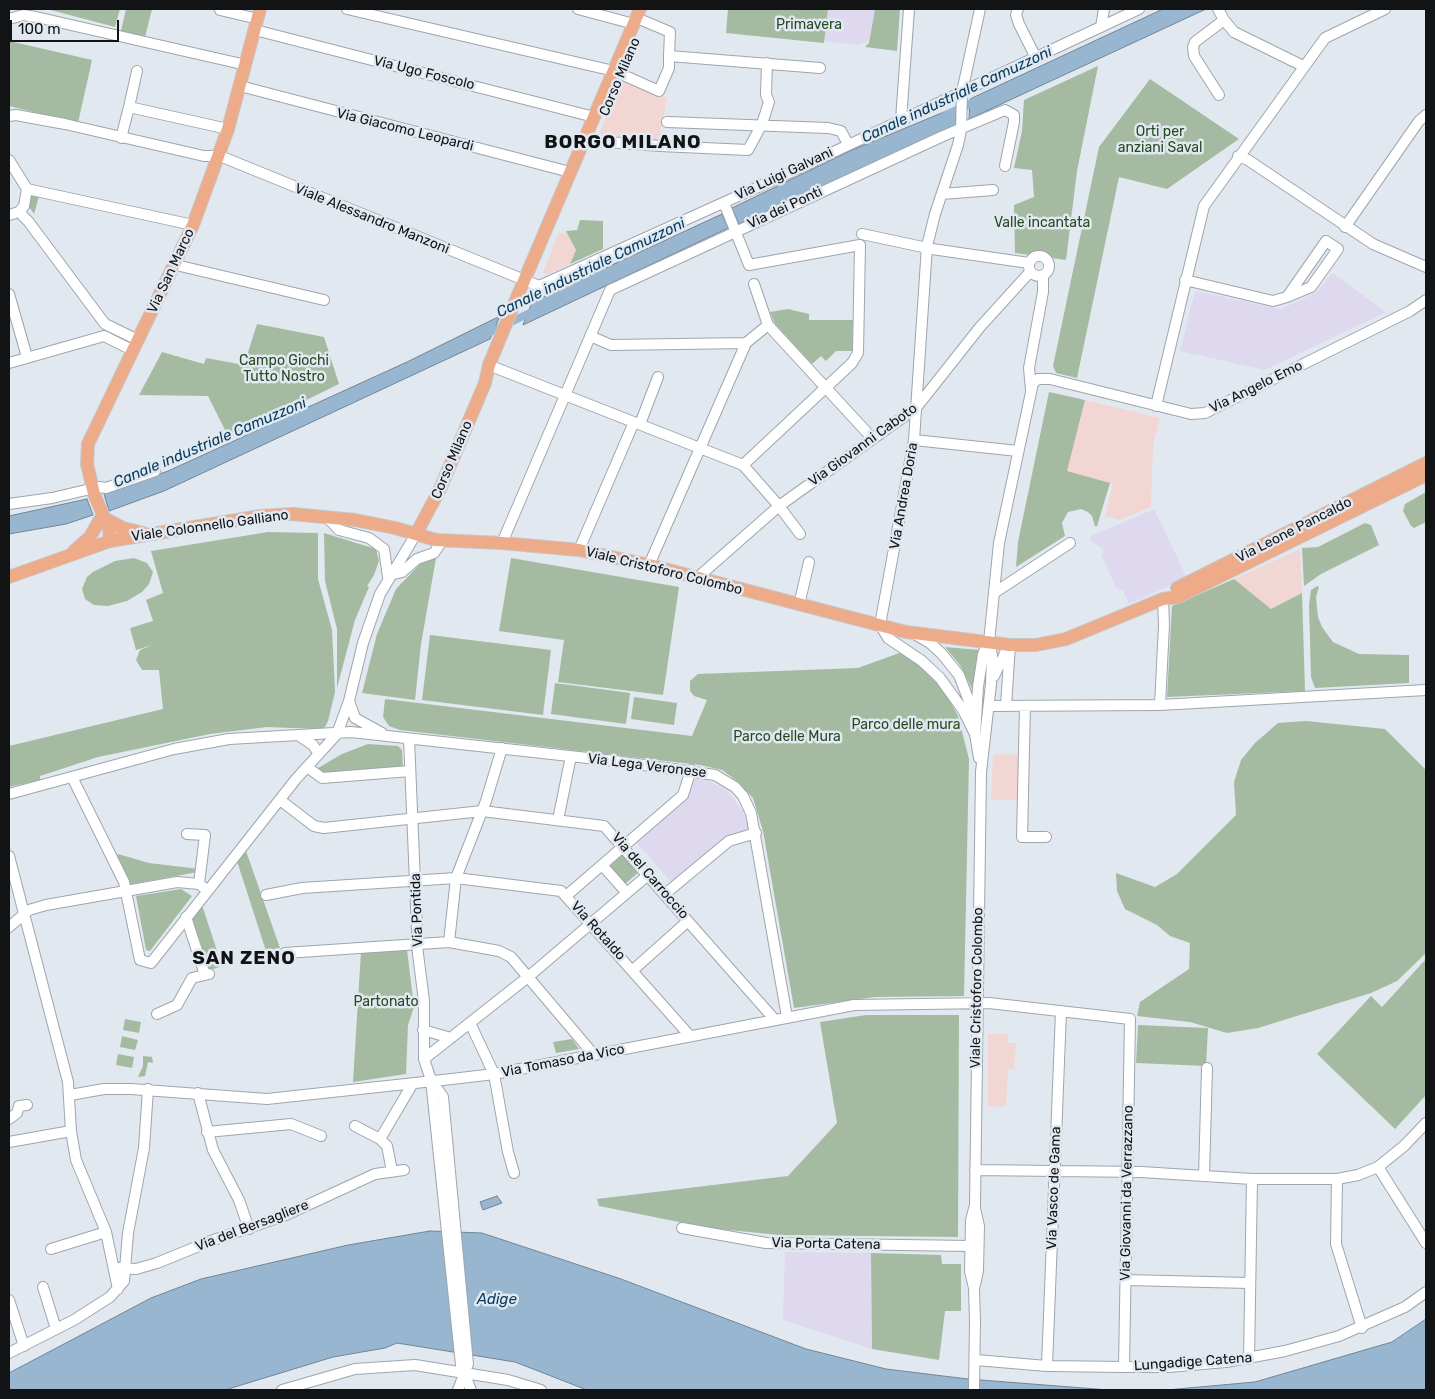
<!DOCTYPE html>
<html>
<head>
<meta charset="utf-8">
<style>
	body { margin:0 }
	#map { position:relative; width:1435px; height:1399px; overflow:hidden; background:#e1e8f0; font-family:Rubik,sans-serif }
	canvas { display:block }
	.frame { position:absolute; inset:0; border:10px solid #111315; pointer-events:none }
	.scale { position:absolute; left:10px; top:20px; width:109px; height:22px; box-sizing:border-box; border:2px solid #111315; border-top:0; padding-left:6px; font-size:15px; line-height:18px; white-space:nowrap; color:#111315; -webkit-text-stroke:4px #e1e8f0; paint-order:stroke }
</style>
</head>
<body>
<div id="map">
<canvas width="1435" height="1399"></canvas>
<div class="frame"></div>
<div class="scale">100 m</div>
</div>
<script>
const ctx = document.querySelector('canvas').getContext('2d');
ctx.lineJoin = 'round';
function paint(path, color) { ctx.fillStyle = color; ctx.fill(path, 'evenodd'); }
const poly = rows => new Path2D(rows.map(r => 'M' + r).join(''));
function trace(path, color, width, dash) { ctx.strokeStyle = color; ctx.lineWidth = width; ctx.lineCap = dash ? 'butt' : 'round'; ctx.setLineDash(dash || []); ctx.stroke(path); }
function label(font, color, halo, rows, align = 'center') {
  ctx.font = font + ' Rubik,sans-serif'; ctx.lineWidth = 5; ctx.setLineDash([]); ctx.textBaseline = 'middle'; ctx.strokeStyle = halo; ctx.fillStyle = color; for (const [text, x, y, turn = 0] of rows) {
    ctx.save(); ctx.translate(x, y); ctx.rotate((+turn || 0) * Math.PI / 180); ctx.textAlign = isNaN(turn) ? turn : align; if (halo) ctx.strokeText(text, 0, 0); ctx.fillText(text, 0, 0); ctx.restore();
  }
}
const commercial = poly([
	[623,79,667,98,658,143,607,140,598,136],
	[566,231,576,250,570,264,548,274,543,273,559,232,565,234],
	[1085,400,1160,418,1153,446,1151,507,1120,520,1105,516,1113,484,1067,471],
	[1300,549,1302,593,1271,609,1234,579],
	[1021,754,1020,800,991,800,993,755],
	[988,1034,1008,1034,1008,1043,1016,1043,1014,1069,1008,1069,1006,1106,988,1107]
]);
const education = poly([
	[828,9,875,9,869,41,859,45,824,41],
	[1332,273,1386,312,1265,370,1180,351,1195,291,1281,309,1317,292],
	[1154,509,1187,578,1129,604,1123,590,1116,588,1101,554,1104,552,1102,548,1091,541,1089,537],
	[693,778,711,782,726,789,744,813,748,829,727,836,672,883,636,842],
	[785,1252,871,1253,872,1349,783,1320]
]);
const green = poly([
	[47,9,120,9,115,27],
	[126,9,152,9,145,37,121,31],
	[728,9,828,9,824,43,726,33],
	[875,9,900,9,897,51,865,47,869,43],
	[9,41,92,60,78,123,9,106],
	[1098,66,1077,171,1066,260,1015,253,1014,205,1034,197,1032,170,1014,168,1022,131,1024,100],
	[1150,79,1239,139,1167,189,1119,177,1077,378,1056,373,1053,366,1099,147],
	[32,192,40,193,34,214,29,207],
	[580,220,603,221,603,249,570,264,576,250,566,231,577,230],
	[788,309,809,314,809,320,853,320,852,351,836,351,826,361,821,356,812,364,775,324,770,312],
	[257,324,324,337,339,384,229,438,208,396,139,395,162,352,204,364,206,358,244,365],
	[1049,392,1085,400,1067,471,1110,483,1097,526,1095,526,1092,516,1088,512,1081,509,1068,512,1062,523,1065,536,1016,567,1018,542],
	[1426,492,1426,522,1414,528,1411,526,1403,511,1405,504],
	[1365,523,1371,525,1379,545,1321,574,1304,586,1302,548,1318,547],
	[268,532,318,533,318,579,332,630,335,692,328,721,325,727,320,729,267,727,210,734,98,757,40,776,40,780,9,787,9,746,163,709,159,670,142,670,136,660,140,650,152,645,136,650,130,628,153,621,146,600,163,593,151,551],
	[324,533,376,549,379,561,374,575,367,586,369,587,355,620,337,688,337,629,325,581],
	[134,558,147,563,153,572,149,584,142,592,127,601,108,606,94,605,85,599,82,589,87,577,93,572,115,561],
	[436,558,421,644,415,700,362,693,377,634,396,589,422,562],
	[511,558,679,587,663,695,558,682,564,640,499,631],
	[1234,579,1271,609,1302,593,1305,691,1167,697,1172,606],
	[1317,586,1319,587,1316,597,1318,617,1322,627,1333,642,1359,654,1409,655,1409,683,1315,688,1311,677,1309,605,1311,590],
	[430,635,551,650,543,715,422,700],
	[945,647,979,650,972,689,960,665],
	[902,652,928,673,947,695,958,716,969,759,964,996,875,997,794,1008,763,831,753,798,737,781,722,770,700,765,400,730,389,726,383,717,385,699,692,736,707,700,694,696,690,691,690,681,698,674,858,668],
	[555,683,630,693,626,724,551,714],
	[634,697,677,703,674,725,631,719],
	[1306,721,1385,729,1426,770,1426,953,1397,981,1371,993,1258,1028,1227,1033,1190,1022,1137,1016,1140,1002,1189,969,1190,943,1170,936,1157,925,1125,909,1117,891,1116,873,1155,887,1177,874,1236,815,1234,782,1241,760,1255,743,1278,723],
	[368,744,398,746,402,750,403,769,323,774,318,768,342,754],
	[246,851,280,948,266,951,237,861],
	[118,854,149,863,199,869,198,872,131,884,117,857],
	[623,854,639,872,625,884,610,866],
	[181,889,192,896,150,951,146,950,136,896],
	[202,905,222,966,208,971,190,920],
	[407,950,414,1007,408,1025,406,1074,353,1082,361,951],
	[1426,959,1426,1095,1395,1129,1317,1054,1371,996,1382,1007],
	[866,1015,959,1015,958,1237,779,1235,709,1228,599,1206,597,1199,788,1176,837,1123,820,1022],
	[125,1019,141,1022,139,1033,123,1030],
	[1138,1025,1208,1028,1206,1066,1136,1063],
	[122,1036,138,1040,135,1050,120,1047],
	[572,1039,579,1049,556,1053,553,1042],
	[118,1054,134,1057,132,1068,116,1065],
	[143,1056,152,1057,153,1063,148,1062,145,1076,138,1077,143,1066],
	[871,1253,941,1255,942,1264,961,1264,961,1311,945,1311,939,1360,872,1349]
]);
const water = poly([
	[1163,9,1206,9,969,119,970,99,1163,9],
	[956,107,956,126,739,224,732,208,850,151,956,107],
	[722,214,728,228,523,325,532,302,722,214],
	[500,316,490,339,164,491,109,511,104,494,168,471,407,362,500,316],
	[87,499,93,515,66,524,9,534,9,516,87,499],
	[497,1196,502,1203,483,1210,480,1202,497,1196],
	[430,1231,482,1233,621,1279,806,1349,886,1369,968,1379,1109,1390,587,1390,515,1362,397,1343,385,1348,333,1357,225,1390,9,1390,9,1373,151,1298,201,1279,348,1245,430,1231],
	[1426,1319,1426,1390,1166,1390,1255,1382,1392,1342,1426,1319]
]);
const canal = poly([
	[946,115,979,100],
	[486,334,536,310]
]);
const minor = poly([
	[347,9,614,71],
	[578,9,634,24],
	[1018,9,1016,15,1019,24,1036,58],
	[1218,9,1224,20,1234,32,1303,66],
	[220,10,258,19],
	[9,19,23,15,36,17,246,65],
	[644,21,670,32,669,56,820,68],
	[1101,27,1104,9],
	[255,30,594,117],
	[621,74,659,91,669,68,669,56],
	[240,86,570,172],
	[1219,95,1194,56,1193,47,1195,42,1224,20],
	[129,107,137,71],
	[9,116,16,115,65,124,204,156,220,156,539,286,778,178,1139,9],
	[901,120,909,9],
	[667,122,828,128,841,131,848,144],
	[121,138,129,107,228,129],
	[593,141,660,146,748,150,762,124,769,102,766,95,767,63],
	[1238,156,1248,160,1373,244,1426,267],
	[9,160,27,189],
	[27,189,193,225],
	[942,194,993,190],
	[724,203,749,265,860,245,858,353,852,363,743,465],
	[19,212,28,221,105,324,138,340],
	[19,212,24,206,27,189],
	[9,215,19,212],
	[1345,227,1419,121,1426,115],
	[862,234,932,249,1029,263],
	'1029 266a10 10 0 1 1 20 0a10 10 0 1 1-20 0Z',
	[176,265,324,300],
	[1185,280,1273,301,1287,297,1311,287,1338,249,1326,241,1287,297],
	[754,284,768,325,873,439],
	[9,294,27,357],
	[590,336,611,345,746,343],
	[9,363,104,336,132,350],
	[496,368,743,465,779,506,800,534],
	[1031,390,1029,368,1043,292,1043,275],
	[1156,406,1204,206,1325,38,1385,9],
	[640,424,658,377],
	[914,440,1018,451],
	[9,504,52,498,99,487,106,488,155,471],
	[327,517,339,530,369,538,384,549,388,577],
	[502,543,610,290,943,136,1005,110,1014,115,1014,122,1005,166],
	[579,550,634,422],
	[649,565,746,343,768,325],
	[390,575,402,572,417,559,434,553,442,541],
	[697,578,779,506,916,408,980,327,1030,272],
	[994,593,1070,543],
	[799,605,809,562],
	[916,635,930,643,942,654,959,675,970,704,979,758],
	[994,676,1008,647],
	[349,701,355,718,382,733],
	[1160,705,1164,625,1163,599],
	[989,706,1160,705,1426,690],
	[1006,706,1010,645],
	[1025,706,1022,837,1046,837],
	[975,734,963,710,940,678,922,661,888,638,880,625,914,440,927,246,935,214,958,145,961,130,962,92,980,9],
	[298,735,313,745,319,754],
	[975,735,978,687,983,654,989,642,999,543,1033,383,1038,379,1050,379,1191,414,1205,413,1410,311,1426,300],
	[409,739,418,954,424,1001,424,1059,431,1080,461,1365,471,1390],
	[307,767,322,778,410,771],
	[72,777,124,882,140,960,151,963,296,779,337,734,349,701,363,643,380,594,416,534],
	[9,794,174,749,229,739,351,732,615,761,715,775,735,787,743,796,751,813,787,1017],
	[280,800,314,826,324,828,482,811,604,826,775,1020],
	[558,820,571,756],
	[187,834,205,835,199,884],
	[9,856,68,1082,71,1131,76,1160,106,1232,118,1289],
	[602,865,626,892],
	[665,894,729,841,756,833],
	[266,895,302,888,456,878,561,891,690,1036],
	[566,896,683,795,691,770],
	[186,917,205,975],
	[9,927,29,910,46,905,177,882,199,884,207,890],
	[449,942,456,878,486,801,502,748],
	[285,953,449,942,499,951,511,957,594,1055],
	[633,970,688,921],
	[157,1014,177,1005,192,978,209,974],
	[470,1023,494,1074,508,1152,514,1173],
	[423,1030,451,1038],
	[424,1059,528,977,648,875],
	[431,1080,443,1097,468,1364,458,1390],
	[198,1093,213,1150,239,1200,249,1229],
	[70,1095,104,1089,131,1089,267,1099,452,1079,494,1074,854,1005,989,1003,1130,1019,1124,1367],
	[9,1119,17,1113,19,1106,27,1105],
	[355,1126,380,1139],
	[207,1132,291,1124,321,1136],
	[9,1142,71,1131],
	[1378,1167,1426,1243],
	[975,1170,1141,1172,1252,1179,1337,1179,1358,1175,1378,1167,1404,1146,1426,1123],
	[392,1171,387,1146,380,1139,413,1083],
	[1204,1176,1207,1068],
	[1337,1179,1336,1244,1362,1328],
	[682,1228,766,1243,970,1246],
	[51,1249,106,1232],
	[119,1268,136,1269,157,1263,211,1241,286,1215,375,1174,404,1170],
	[1126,1280,1249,1283],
	[975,1285,978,1271,979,1226,975,1208],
	[43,1287,56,1329],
	[9,1300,24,1346],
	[9,1353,74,1320,110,1297,124,1281,128,1233,144,1148,148,1089],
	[1249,1359,1252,1179],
	[976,1360,1047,1366,1124,1367,1168,1367,1226,1362,1285,1351,1339,1336,1405,1307,1426,1292],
	[1047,1366,1061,1011],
	[282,1390,355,1369,415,1365,508,1380,541,1390],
	[974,1390,975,1321,974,1288,970,1271,971,1220,975,1205,981,772,991,684,992,655,989,642]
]);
const major = poly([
	[104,518,123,528,143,533],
	[416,534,440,489,485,383,489,365,512,309,640,9],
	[110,541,109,529,94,494,87,464,88,444,193,225,228,129,260,9],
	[74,551,90,537,102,516],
	[9,577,110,541,261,516,293,514,355,520,395,528,436,540,502,543,579,550,649,565,906,632,1010,645,1036,645,1066,639,1163,599,1178,597,1426,475],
	[1177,588,1426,463]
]);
const parkNames = [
	["Primavera",809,25],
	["Orti per",1160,132],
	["anziani Saval",1160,148],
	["Valle incantata",1042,223],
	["Campo Giochi",284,361],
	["Tutto Nostro",284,377],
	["Parco delle mura",906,725],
	["Parco delle Mura",787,737],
	["Partonato",386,1002]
];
const streetNames = [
	["Via Ugo Foscolo",424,73,14],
	["Corso Milano",620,77,-67],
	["Via Giacomo Leopardi",405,130,14],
	["Via Luigi Galvani",784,174,-25],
	["Via dei Ponti",785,208,-25],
	["Viale Alessandro Manzoni",372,219,22],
	["Via San Marco",171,271,-65],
	["Via Angelo Emo",1256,387,-26],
	["Via Giovanni Caboto",863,445,-36],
	["Corso Milano",452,460,-67],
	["Via Andrea Doria",904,496,-80],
	["Viale Colonnello Galliano",210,526,-8],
	["Via Leone Pancaldo",1294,530,-27],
	["Viale Cristoforo Colombo",664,571,14],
	["Via Lega Veronese",647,766,7],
	["Via del Carroccio",650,876,49],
	["Via Pontida",417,910,-92],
	["Via Rotaldo",598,931,48],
	["Viale Cristoforo Colombo",977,988,-89],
	["Via Tomaso da Vico",563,1061,-11],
	["Via Vasco de Gama",1054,1188,-88],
	["Via Giovanni da Verrazzano",1127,1193,-89],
	["Via del Bersagliere",252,1226,-21],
	["Via Porta Catena",826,1244,1],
	["Lungadige Catena",1193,1362,-4]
];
const waterNames = [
	["Canale industriale Camuzzoni",957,95,-25],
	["Canale industriale Camuzzoni",591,268,-26],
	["Canale industriale Camuzzoni",210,443,-23],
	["Adige",497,1300]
];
const districtNames = [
	["BORGO MILANO",623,143],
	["SAN ZENO",244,959]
];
paint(commercial, '#f1d6d3');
paint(education, '#dfd9ef');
paint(green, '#a4bba1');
paint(water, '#98b6cf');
trace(water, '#708597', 1);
trace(canal, '#98b6cf', 8);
trace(minor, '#9fa5ad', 12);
trace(major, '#c6c6c7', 14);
trace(minor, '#fff', 10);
trace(major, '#edab89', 12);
label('14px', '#244a21', '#e1e8f0', parkNames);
label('14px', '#111315', '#e1e8f0', streetNames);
label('italic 15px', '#093d60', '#e1e8f0', waterNames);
ctx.letterSpacing = '1px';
label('bold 19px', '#111315', '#e1e8f0', districtNames);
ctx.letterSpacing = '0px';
</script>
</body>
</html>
